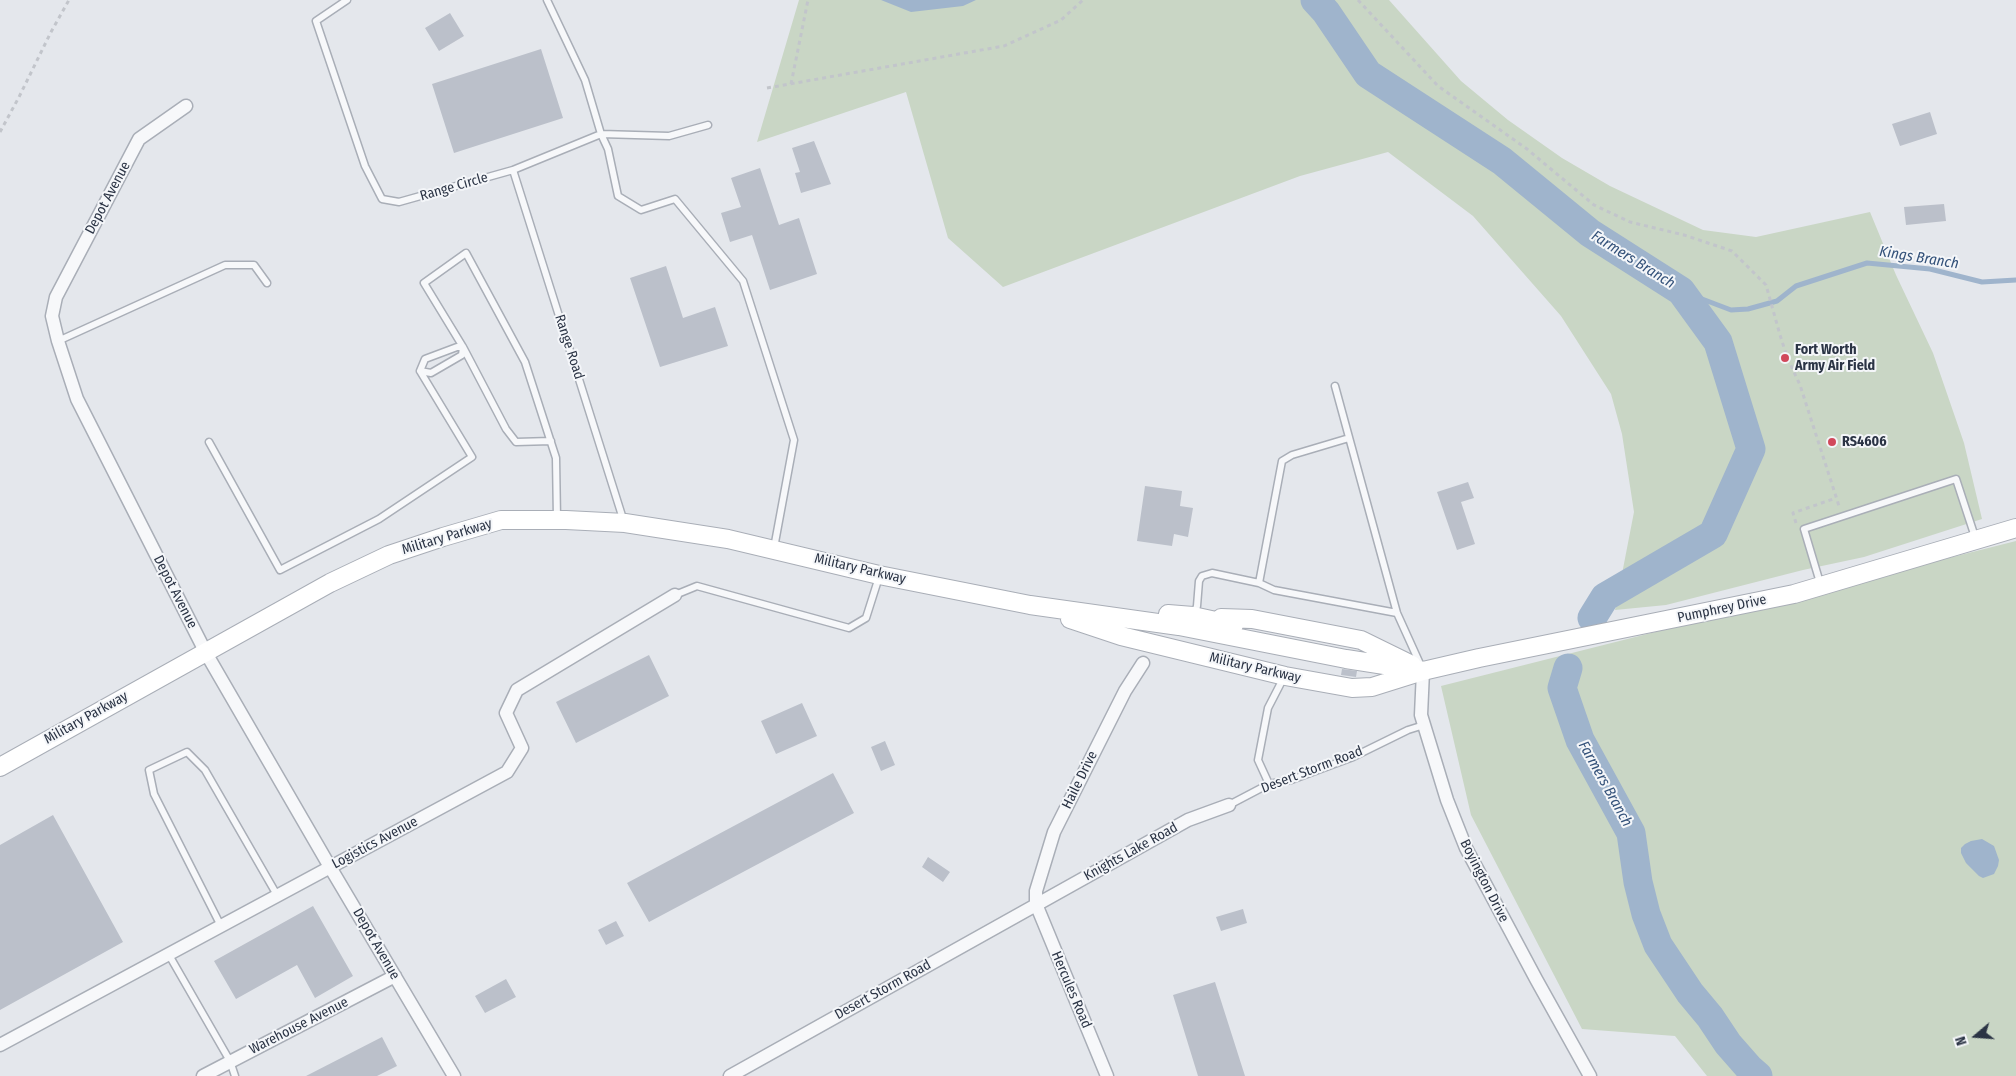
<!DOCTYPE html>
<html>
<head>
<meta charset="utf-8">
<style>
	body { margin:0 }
	#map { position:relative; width:2016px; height:1076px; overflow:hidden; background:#e4e7ec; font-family:"Fira Sans Condensed",sans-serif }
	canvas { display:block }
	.north { position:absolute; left:1951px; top:1011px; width:50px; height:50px; -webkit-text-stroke:4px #f4f6f9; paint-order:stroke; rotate:252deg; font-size:14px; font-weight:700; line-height:20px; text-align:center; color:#2b3445 }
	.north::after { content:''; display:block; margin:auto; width:18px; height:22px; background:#2b3445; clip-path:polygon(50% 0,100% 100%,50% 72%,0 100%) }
</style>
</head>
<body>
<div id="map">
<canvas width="2016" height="1076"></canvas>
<div class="north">N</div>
</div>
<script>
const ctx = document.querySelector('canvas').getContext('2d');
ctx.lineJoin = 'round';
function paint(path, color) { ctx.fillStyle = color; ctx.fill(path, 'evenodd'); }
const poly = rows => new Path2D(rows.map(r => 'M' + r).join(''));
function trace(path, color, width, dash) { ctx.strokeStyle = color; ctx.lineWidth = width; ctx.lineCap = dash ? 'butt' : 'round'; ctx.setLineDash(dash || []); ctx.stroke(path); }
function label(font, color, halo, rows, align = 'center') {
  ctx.font = font + ' "Fira Sans Condensed",sans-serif'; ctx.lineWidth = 4; ctx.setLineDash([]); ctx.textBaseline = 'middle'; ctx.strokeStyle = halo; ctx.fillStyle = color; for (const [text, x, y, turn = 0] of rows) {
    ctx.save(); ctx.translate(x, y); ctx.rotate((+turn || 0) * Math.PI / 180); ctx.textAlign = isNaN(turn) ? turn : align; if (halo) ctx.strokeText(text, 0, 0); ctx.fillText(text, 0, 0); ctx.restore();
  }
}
const green = poly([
	[799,0,1389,0,1461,81,1508,120,1562,158,1610,186,1703,230,1756,237,1870,212,1896,275,1933,353,1964,443,1982,519,1864,557,1803,570,1666,605,1615,610,1634,512,1622,434,1611,394,1561,316,1473,216,1388,152,1300,176,1003,287,948,238,906,92,757,142],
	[2016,541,2016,1076,1707,1076,1675,1036,1582,1029,1471,815,1441,686]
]);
const water = poly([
	[881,0,976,0,963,6,911,12],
	[1982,839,1994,846,1999,860,1998,866,1994,874,1983,878,1979,876,1966,863,1961,853,1961,848,1965,844,1971,841]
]);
const stream = poly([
	[1681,291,1731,310,1748,309,1777,301,1796,286,1867,263,1930,269,1982,282,2016,280]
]);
const river = poly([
	[1315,0,1326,12,1368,74,1502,161,1590,233,1681,291,1718,342,1751,449,1713,534,1605,597,1592,618],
	[1568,668,1562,688,1580,740,1631,833,1638,882,1646,914,1658,945,1690,993,1710,1017,1728,1044,1750,1069,1758,1076]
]);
const building = poly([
	[450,13,464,36,439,51,425,28],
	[541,49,563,118,454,153,432,84],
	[1930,112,1937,134,1900,146,1892,124],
	[814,141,831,184,801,193,795,173,800,172,792,148],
	[760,168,779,225,799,218,817,274,770,290,752,235,730,242,721,213,741,207,731,178],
	[1944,204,1946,221,1906,225,1904,207],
	[666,266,683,318,715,307,728,346,660,367,630,278],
	[1468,482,1474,498,1461,502,1475,544,1457,550,1437,492],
	[1145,486,1182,491,1180,506,1193,508,1188,537,1174,534,1172,546,1137,541],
	[649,655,669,696,576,743,556,702],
	[1342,669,1357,671,1356,677,1341,675],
	[802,703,817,736,776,754,761,721],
	[885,741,895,765,881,771,871,747],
	[833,773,854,813,649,922,627,883],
	[53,815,123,942,0,1010,0,845],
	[928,857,950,872,943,882,922,867],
	[313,906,353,976,315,998,297,965,236,999,214,961],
	[1243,909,1247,923,1221,931,1216,917],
	[616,921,624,936,606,945,598,930],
	[506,979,516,997,485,1013,475,996],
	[1215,982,1245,1076,1198,1076,1173,995],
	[382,1037,397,1066,377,1076,306,1076]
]);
const path = poly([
	[1358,0,1438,86,1527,149,1594,205,1630,222,1684,235,1732,251,1766,285,1780,335,1787,357,1800,385,1840,509],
	[791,84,808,0],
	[767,88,1004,46,1061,20,1083,0],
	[0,132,19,97,51,32,69,0],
	[1796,523,1793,513,1836,498]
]);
const lane = poly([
	[347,0,316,21,365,166,382,199,399,202,513,170,601,134,585,80,547,0],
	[708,125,669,136,601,134,608,149,618,196,641,210,675,199,743,281,794,440,774,548],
	[513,170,624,522],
	[58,341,225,265,254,265,267,283],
	[420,371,431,373,462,355,463,347],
	[420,371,425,359,457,347,463,347],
	[1335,386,1397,613,1421,666],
	[551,441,516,442,506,429,463,347,424,283,466,253,525,362,556,458,557,519],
	[209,442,280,570,379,519,472,457,420,371],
	[1259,583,1282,461,1292,455,1349,438],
	[1821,586,1804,529,1956,479,1976,540],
	[675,595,697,586,849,628,866,618,879,577],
	[1194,615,1197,606,1199,581,1202,576,1212,573,1259,583,1274,590,1397,613],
	[1269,784,1258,760,1268,708,1284,677],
	[1229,805,1269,784,1291,780,1353,757,1408,730,1424,725],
	[221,926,154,794,149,770,187,752,205,770,277,895],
	[169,955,230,1061,235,1076]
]);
const street = poly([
	[186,106,139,139,56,297,52,316,58,341,77,399,206,653,330,867,454,1076],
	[1423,671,1421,715,1447,800,1466,848,1536,979,1590,1076],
	[0,1045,507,772,522,748,506,713,517,690,675,595],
	[203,1076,395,976],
	[730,1076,1188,820,1229,805],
	[1107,1076,1036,904,1036,891,1054,832,1125,691,1143,663]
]);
const secondary = poly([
	[1168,614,1193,616,1234,625],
	[1221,618,1252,619,1361,640,1412,665],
	[1070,619,1121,636,1285,676,1352,688,1372,687,1423,671,1479,658,1794,594,2016,528],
	[0,767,330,583,389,555,443,537,501,520,566,520,625,523,728,539,879,575,1030,605,1179,626,1346,659,1423,671]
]);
const markers = [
	[1785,358,5,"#d1495b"],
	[1832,442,5,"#d1495b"]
];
const streetNames = [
	["Range Circle",454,187,-16],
	["Depot Avenue",108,198,-62],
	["Range Road",569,347,72],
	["Military Parkway",447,537,-17],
	["Military Parkway",860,569,13],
	["Depot Avenue",175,592,63],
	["Pumphrey Drive",1722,609,-12],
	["Military Parkway",1255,668,13],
	["Military Parkway",86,718,-29],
	["Desert Storm Road",1312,770,-21],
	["Haile Drive",1080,780,-64],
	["Logistics Avenue",375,843,-28],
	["Knights Lake Road",1131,852,-29],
	["Boyington Drive",1484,881,63],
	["Depot Avenue",376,944,60],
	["Desert Storm Road",883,990,-29],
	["Hercules Road",1071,990,67],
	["Warehouse Avenue",299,1026,-27]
];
const poiNames = [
	["Fort Worth",1795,350],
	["Army Air Field",1795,366],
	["RS4606",1842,442]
];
const waterNames = [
	["Kings Branch",1919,258,9],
	["Farmers Branch",1633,260,32],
	["Farmers Branch",1605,784,61]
];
paint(green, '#c9d6c5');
paint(water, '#9fb4cc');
trace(stream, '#9fb4cc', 5);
trace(river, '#9fb4cc', 29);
paint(building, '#bbc0ca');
trace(lane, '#a9aeb7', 9);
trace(street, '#a9aeb7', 15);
trace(secondary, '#a9aeb7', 20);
trace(path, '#c2c5cb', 3, [4, 4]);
trace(lane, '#f7f8fa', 6);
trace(street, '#f7f8fa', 12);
trace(secondary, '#fff', 18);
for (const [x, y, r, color] of markers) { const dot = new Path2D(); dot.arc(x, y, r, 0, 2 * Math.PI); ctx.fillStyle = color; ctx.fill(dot); trace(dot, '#f4f6f9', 2); }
label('14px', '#2b3445', '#f4f6f9', streetNames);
label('bold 14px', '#2b3445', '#f4f6f9', poiNames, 'left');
label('italic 15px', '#34527a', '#f4f6f9', waterNames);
</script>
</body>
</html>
